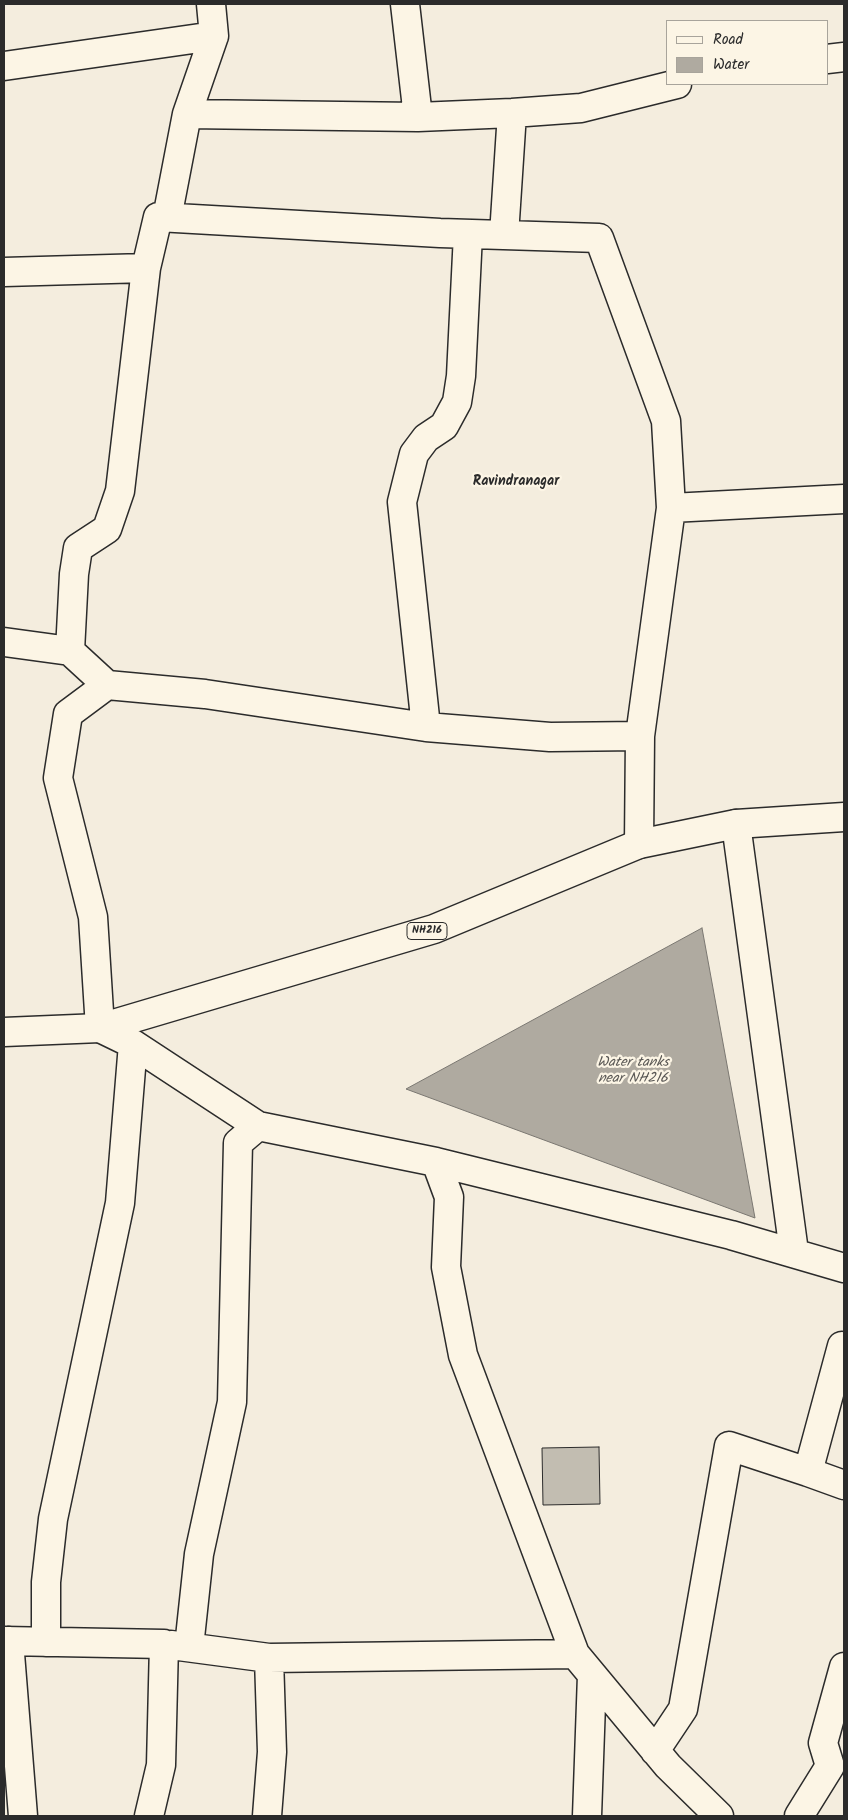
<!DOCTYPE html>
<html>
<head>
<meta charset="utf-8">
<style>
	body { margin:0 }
	#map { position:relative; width:848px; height:1820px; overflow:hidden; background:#f4edde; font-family:Kalam,sans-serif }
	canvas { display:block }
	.frame { position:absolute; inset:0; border:5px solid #2b2b2b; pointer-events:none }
	.legend { position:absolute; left:666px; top:20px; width:162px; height:65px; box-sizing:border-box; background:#fcf5e5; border:1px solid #a8a49b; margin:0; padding:6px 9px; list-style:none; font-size:15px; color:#2b2b2b }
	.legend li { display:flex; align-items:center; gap:10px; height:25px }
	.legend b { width:25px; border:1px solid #a8a49b }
</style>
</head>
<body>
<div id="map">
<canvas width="848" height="1820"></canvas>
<div class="frame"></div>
<ul class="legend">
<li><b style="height:6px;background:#fcf5e5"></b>Road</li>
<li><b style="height:14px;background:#afaaa0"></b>Water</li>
</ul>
</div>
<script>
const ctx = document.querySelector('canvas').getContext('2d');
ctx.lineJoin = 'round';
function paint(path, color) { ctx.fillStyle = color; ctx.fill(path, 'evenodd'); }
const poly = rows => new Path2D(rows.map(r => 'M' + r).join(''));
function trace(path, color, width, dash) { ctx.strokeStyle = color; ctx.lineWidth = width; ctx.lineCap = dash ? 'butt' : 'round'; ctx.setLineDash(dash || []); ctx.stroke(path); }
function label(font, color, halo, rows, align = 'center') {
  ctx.font = font + ' Kalam,sans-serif'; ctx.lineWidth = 4.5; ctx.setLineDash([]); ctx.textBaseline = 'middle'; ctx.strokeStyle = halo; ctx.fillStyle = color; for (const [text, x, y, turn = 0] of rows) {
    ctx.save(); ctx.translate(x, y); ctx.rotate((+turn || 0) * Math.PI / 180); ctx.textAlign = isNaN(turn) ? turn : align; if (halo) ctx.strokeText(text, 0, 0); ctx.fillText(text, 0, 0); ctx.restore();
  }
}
const water = poly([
	[702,928,755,1218,406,1089,702,928]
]);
const building = poly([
	[599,1447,600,1504,543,1505,542,1448,599,1447]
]);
const street = poly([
	[405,4,418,117],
	[827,59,844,57],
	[4,66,214,36],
	[187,114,214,36,211,4],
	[167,218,187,114,418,117,512,113,581,108,677,84],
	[504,235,512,113],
	[4,272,146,268],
	[671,508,844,499],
	[4,642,70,651,107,685,68,714,58,778,93,917,100,1028,133,1044,258,1126,436,1162,731,1235,844,1268],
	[70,651,74,574,78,548,107,529,120,491,146,268,158,217,440,233,599,238,666,421,671,508,640,736],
	[107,685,205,694,426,727,550,737,640,736,639,844],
	[426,727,402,502,414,454,426,438,444,426,457,402,461,376,468,234],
	[736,824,794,1252],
	[436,1162,449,1197,446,1267,463,1355,575,1654,668,1766,719,1816],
	[808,1472,844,1485],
	[4,1641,164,1644,161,1765,149,1816],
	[9,1641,23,1816],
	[46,1642,46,1582,53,1519,120,1203,133,1044],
	[171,1645,269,1658,272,1752,267,1816],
	[189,1647,199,1554,232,1402,238,1143,258,1126],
	[269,1658,575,1654],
	[655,1751,683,1709,729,1446,808,1472,842,1346],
	[587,1816,592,1675],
	[799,1816,830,1766,823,1743,844,1667]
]);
const highway = poly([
	[4,1032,100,1028,434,929,639,844,736,824,844,817]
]);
const shields = [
	[427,931,40]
];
const shieldNames = [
	["NH216",427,931]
];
const neighbourhoodNames = [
	["Ravindranagar",516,483]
];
const waterNames = [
	["Water tanks",633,1064],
	["near NH216",633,1080]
];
paint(water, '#afaaa0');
trace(water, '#7a7771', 1);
paint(building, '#c2bdb1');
trace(building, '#2b2b2b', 1);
trace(street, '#2b2b2b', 31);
trace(highway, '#2b2b2b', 31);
trace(street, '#fcf5e5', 28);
trace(highway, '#fcf5e5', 28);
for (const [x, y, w] of shields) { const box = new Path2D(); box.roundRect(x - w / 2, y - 8.5, w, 17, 4); ctx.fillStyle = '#fcf5e5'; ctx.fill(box); trace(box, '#2b2b2b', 1); }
label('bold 11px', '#2b2b2b', null, shieldNames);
label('bold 14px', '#2b2b2b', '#fcf5e5', neighbourhoodNames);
label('italic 14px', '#595754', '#fcf5e5', waterNames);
</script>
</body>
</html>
